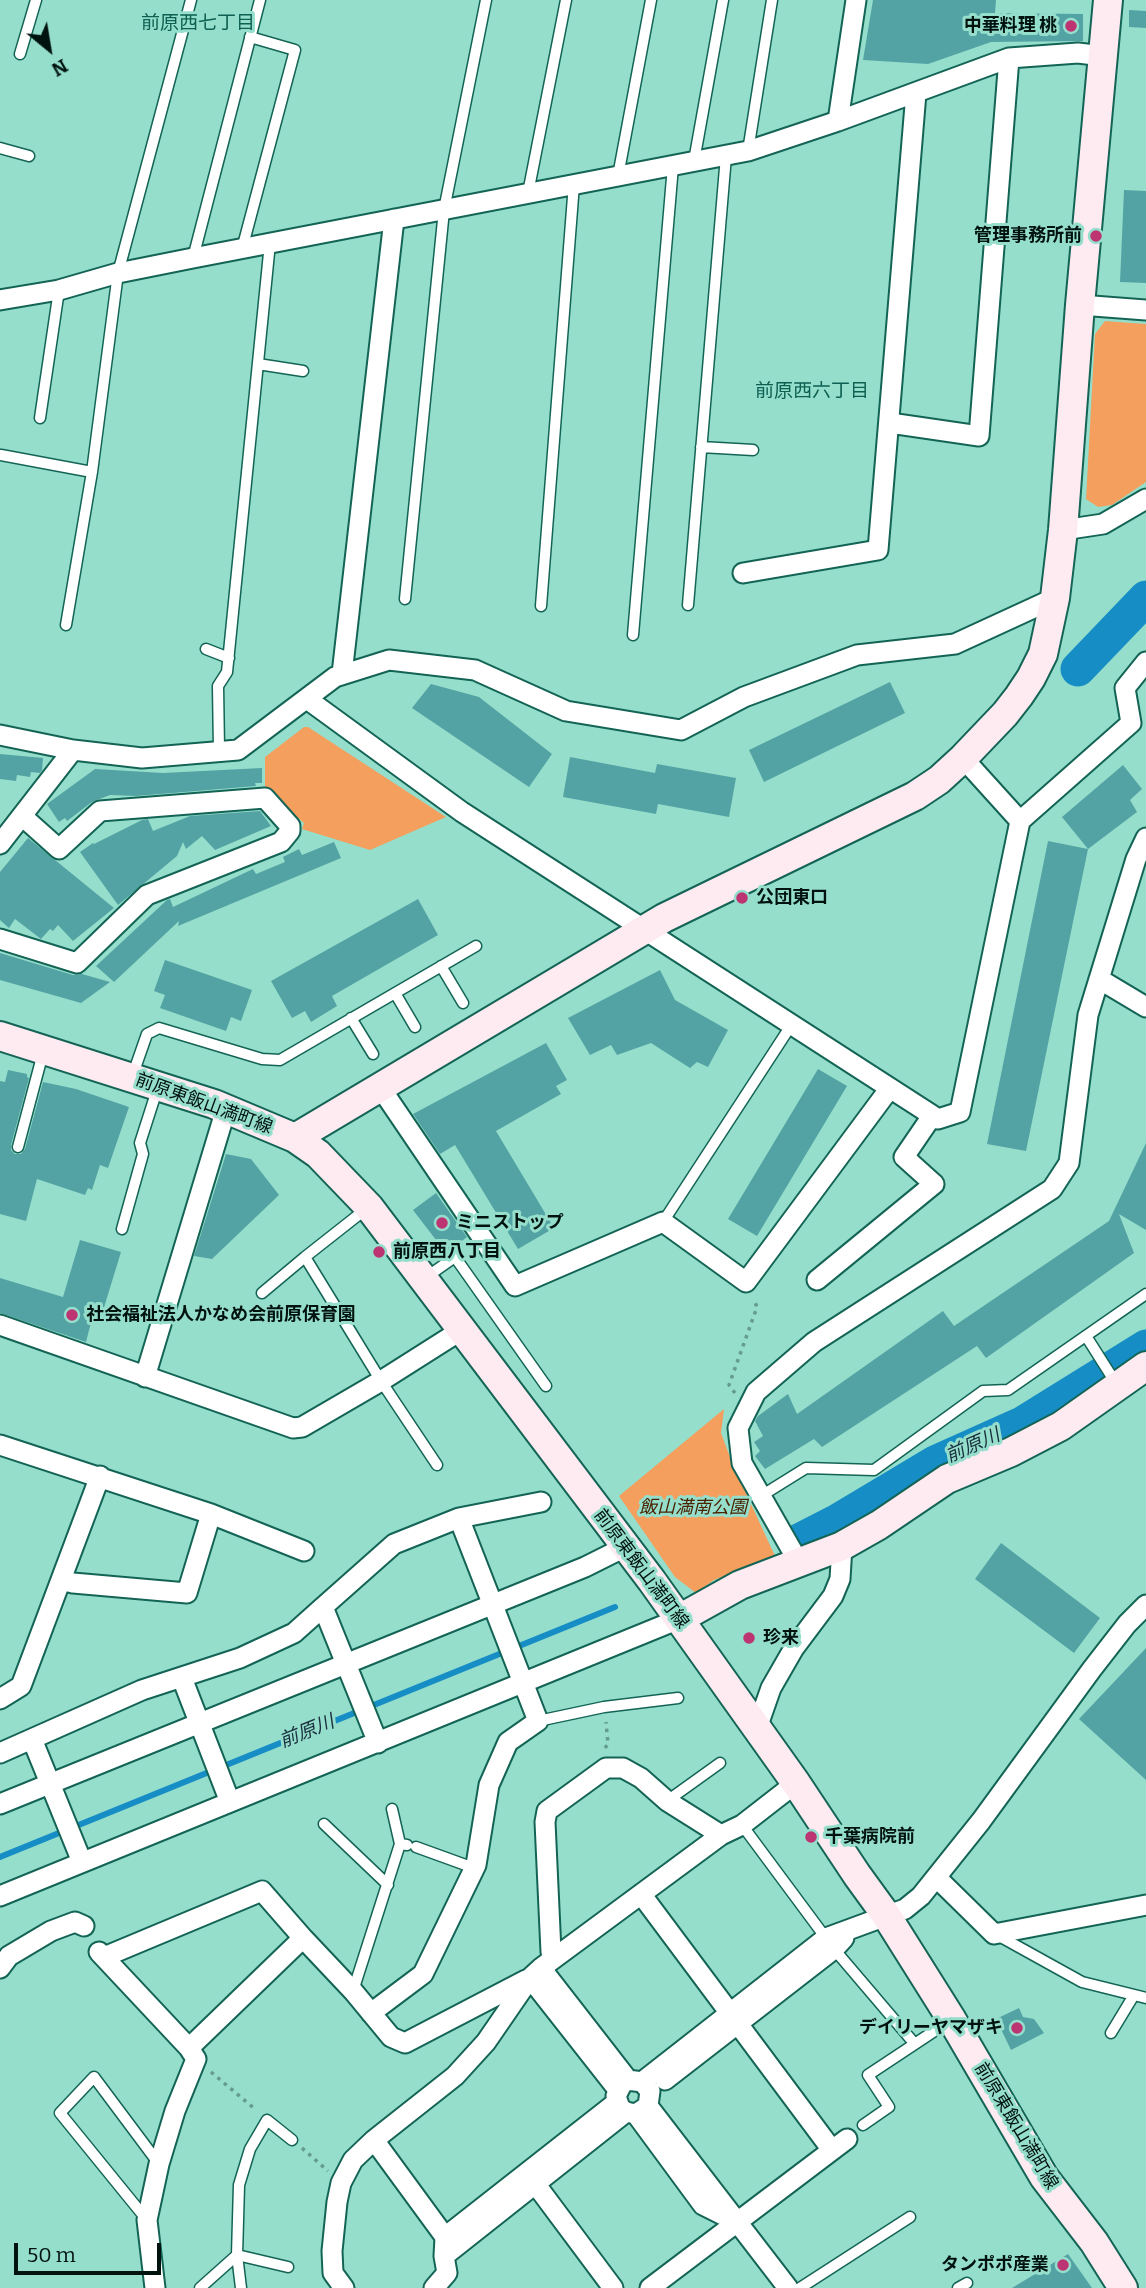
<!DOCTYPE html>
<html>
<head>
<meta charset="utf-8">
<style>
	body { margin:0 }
	#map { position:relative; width:1146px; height:2288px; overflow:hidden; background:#95decc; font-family:Bitter,serif }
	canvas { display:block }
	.north { position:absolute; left:14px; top:14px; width:70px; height:70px; -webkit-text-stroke:5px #95decc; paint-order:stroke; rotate:150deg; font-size:19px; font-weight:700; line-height:28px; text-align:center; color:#00130e }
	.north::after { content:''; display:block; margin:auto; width:24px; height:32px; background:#00130e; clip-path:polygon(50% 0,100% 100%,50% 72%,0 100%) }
	.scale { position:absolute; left:14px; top:2243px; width:147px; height:32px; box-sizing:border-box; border:4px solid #00130e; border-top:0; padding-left:9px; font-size:21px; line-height:24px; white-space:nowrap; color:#00130e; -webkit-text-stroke:5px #95decc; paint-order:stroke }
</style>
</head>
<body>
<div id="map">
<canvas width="1146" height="2288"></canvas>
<div class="north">N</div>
<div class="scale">50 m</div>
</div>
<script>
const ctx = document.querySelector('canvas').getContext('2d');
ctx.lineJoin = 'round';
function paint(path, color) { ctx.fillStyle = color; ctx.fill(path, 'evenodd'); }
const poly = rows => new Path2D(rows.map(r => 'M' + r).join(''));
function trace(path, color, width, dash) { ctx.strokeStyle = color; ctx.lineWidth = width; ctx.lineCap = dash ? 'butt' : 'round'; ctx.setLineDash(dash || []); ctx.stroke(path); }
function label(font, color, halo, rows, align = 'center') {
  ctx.font = font + ' Bitter,"Noto Sans JP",serif'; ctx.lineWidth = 6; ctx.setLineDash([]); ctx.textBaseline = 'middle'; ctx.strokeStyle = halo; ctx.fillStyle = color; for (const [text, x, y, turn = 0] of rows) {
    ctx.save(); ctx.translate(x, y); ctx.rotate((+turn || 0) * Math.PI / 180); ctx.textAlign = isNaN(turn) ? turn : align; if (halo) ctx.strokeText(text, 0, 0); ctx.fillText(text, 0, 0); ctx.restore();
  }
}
const green = poly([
	[1105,321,1146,324,1146,482,1112,505,1098,507,1086,499,1095,334],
	[304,727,308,727,446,817,370,850,302,829,304,823,265,789,265,757],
	[724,1409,721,1433,733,1465,775,1556,714,1580,696,1593,675,1577,619,1496]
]);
const stream = poly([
	[0,1857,615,1607]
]);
const river = poly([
	[1078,669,1146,598],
	[797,1542,838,1521,935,1463,1022,1424,1146,1347]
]);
const building = poly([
	[873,0,996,0,995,13,1083,14,1083,41,991,42,928,64,863,60],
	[1129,10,1146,11,1146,28,1129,27],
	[1124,190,1146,191,1146,283,1120,282],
	[890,682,905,713,764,782,749,750],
	[431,684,479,697,552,754,529,787,412,708],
	[0,754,43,758,42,770,40,773,31,772,30,777,17,775,16,781,0,779],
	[570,757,655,773,657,764,736,778,729,817,658,804,656,814,563,797],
	[1123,765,1142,789,1130,800,1137,812,1088,849,1062,817],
	[262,768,262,783,255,783,256,786,136,796,110,795,92,802,67,821,65,818,59,822,47,804,95,769,163,773],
	[260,811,271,826,215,850,202,836,186,849,183,842,177,856,118,905,80,852,93,843,94,844,142,820,148,819,153,831,190,816],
	[28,838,114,908,73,941,58,925,53,931,50,929,41,939,15,919,9,928,0,920,0,872],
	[1048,841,1088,849,1026,1151,987,1144],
	[334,842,341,858,178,926,179,921,114,982,96,966,167,900,170,899,173,907,253,869,256,874,285,862,283,857,299,849,302,855],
	[418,899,438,935,332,996,337,1006,311,1022,305,1011,292,1018,271,981],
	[0,953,73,975,82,974,110,982,81,1003,0,980],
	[165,960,252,990,241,1021,231,1017,226,1031,160,1008,165,995,154,991],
	[660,970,675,1000,728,1030,708,1067,697,1062,690,1068,651,1043,617,1055,611,1045,590,1055,568,1018],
	[546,1043,567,1080,556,1086,561,1094,496,1131,554,1228,518,1249,455,1145,440,1154,413,1114],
	[818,1069,847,1086,757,1236,728,1219],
	[8,1070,27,1074,27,1077,29,1078,11,1145,11,1150,15,1154,21,1154,25,1149,43,1082,76,1089,129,1107,108,1168,100,1165,92,1190,88,1188,85,1195,37,1179,26,1221,0,1214,0,1081,5,1082],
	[1146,1143,1146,1230,1119,1214,1134,1253,986,1358,977,1346,822,1447,814,1439,765,1469,755,1456,760,1451,754,1442,763,1436,755,1421,758,1416,788,1394,797,1414,943,1311,954,1326,1109,1221],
	[226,1154,251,1159,279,1195,212,1259,194,1256],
	[436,1193,467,1237,446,1253,413,1210],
	[80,1240,121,1252,102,1314,94,1311,86,1342,0,1313,0,1278,63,1297],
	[1001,1543,1100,1618,1074,1653,975,1579],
	[1146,1648,1146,1780,1079,1719],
	[1019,2008,1023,2017,1034,2019,1044,2033,1011,2050,996,2019],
	[1068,2254,1092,2288,1012,2288]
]);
const path = poly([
	[735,1393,729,1385,757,1307,754,1300],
	[605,1748,608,1744,606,1722],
	[211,2072,256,2110],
	[302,2148,328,2171]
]);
const lane = poly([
	[20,54,36,0],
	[0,148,29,156],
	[748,151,772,0],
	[694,161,723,0],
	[618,176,651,0],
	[528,193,566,0],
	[242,249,295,50,250,37],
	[193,258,260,0],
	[258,364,303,371],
	[40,418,59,290],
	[701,447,753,450],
	[1,455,92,472],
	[405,599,444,210,486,0],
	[688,605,726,156],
	[541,606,574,184],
	[66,625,92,472,118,273,191,0],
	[633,635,673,166],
	[206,649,229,658],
	[219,750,218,686,227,672,270,243],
	[441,966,463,1003],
	[395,993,415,1027],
	[351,1018,373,1054],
	[133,1074,147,1034,159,1028,262,1059,280,1060,476,946],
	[18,1147,43,1053],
	[366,1209,305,1257,381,1381,437,1465],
	[663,1222,792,1024],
	[122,1229,143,1154,140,1143,157,1090],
	[425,1278,455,1257,546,1386],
	[262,1293,305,1257],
	[1086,1336,1117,1385],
	[761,1496,806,1468,874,1470,983,1391,1008,1390,1146,1294],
	[538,1721,604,1707,678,1698],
	[667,1801,720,1763],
	[392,1809,400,1844],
	[324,1824,388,1885],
	[742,1825,834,1949,914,2043],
	[416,1847,474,1868],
	[999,1936,1082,1982,1146,1998],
	[353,1991,400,1844,407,1845],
	[1111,2033,1134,1995],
	[863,2125,889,2107,868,2075,951,2020],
	[147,2220,60,2113,94,2077,159,2164],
	[200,2288,237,2255,288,2267],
	[241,2288,237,2255,239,2185,250,2149,267,2120,292,2140],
	[800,2288,910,2217],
	[958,2288,967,2283]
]);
const street = poly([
	[838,121,856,0],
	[0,300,59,290,118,273,193,258,748,151,838,121,1009,58,1078,53,1103,56],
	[1080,305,1146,310],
	[890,423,979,436,1009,58],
	[1063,530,1103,524,1146,499],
	[743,573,878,550,916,93],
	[342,674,394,219],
	[307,699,462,812,938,1119,960,1112,1020,821,1131,723,1125,688,1146,662],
	[0,735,73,750],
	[963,758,1020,821],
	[0,844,73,750,142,758,238,750,335,677,389,660,475,670,566,711,681,730,744,697,857,655,955,644,1055,598],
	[0,939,77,963,147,895,281,842,290,831,290,826,265,798,100,811,59,849,22,816],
	[1099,979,1146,1007],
	[380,1087,515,1286,663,1222,746,1282,890,1088],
	[817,1280,934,1184,904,1157,932,1116],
	[0,1325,293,1428,302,1427,381,1381,463,1329],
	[145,1377,226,1109],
	[0,1445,211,1514,304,1551],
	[798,1561,742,1463,738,1428,756,1392,814,1342,1052,1189,1069,1163,1088,1015,1136,859,1146,838],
	[61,1580,73,1583,187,1593,211,1514],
	[182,1678,230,1802],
	[0,1699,21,1686,100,1476],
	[757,1728,771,1688,794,1648,833,1596,840,1579,842,1546],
	[32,1739,82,1862],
	[378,1743,323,1607,394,1544,459,1518,541,1502],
	[0,1753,142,1690,240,1658,294,1633,323,1607],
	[0,1804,585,1567,625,1547],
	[937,1878,994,1934,1146,1905],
	[641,1894,832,2150],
	[0,1896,679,1619],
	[99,1952,189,2048,196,2059,175,2111,159,2164,147,2220,155,2288],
	[104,1957,262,1891,303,1938],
	[554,1957,551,1952,545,1822,547,1811,606,1768,623,1768,641,1778,667,1801,721,1835],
	[0,1968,9,1956,51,1931,75,1922,84,1926],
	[541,1968,628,2080],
	[530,1978,618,2090],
	[371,2013,423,1974,476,1865,489,1785,508,1742,538,1721,459,1518],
	[189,2048,303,1938,353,1991,391,2037,405,2043,526,1980],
	[665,2080,834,1949,844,1938],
	[642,2082,826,1938,905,1909,921,1896,981,1821,1092,1669,1127,1624,1146,1605],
	[648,2106,788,2288],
	[636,2114,648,2106,650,2091,642,2082,628,2080,622,2084,616,2096,620,2108,626,2112,636,2114,703,2205,737,2222],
	[374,2140,445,2237,444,2256,447,2273,434,2288],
	[528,2174,613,2288],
	[445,2237,617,2102],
	[444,2256,626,2112],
	[344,2288,333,2273,332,2251,337,2202,341,2183,353,2160,374,2140,455,2076,486,2042,530,1978,541,1968,721,1835,742,1825,796,1783],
	[650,2288,847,2139]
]);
const secondary = poly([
	[0,1036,214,1104,295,1138,318,1154,369,1207,652,1581,796,1783,857,1875,886,1915,952,2020,1044,2177,1094,2242,1123,2288],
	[295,1138,664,918,915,796,939,780,963,758,1005,714,1019,696,1031,678,1043,654,1055,598,1063,530,1080,305,1108,0],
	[679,1619,740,1585,842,1546,879,1525,947,1479,1011,1452,1061,1426,1146,1366]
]);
const markers = [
	[1071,26,7,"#bc3472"],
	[1096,236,7,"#bc3472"],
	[742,898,7,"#bc3472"],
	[442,1223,7,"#bc3472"],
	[379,1252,7,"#bc3472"],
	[72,1315,7,"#bc3472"],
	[749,1638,7,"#bc3472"],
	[811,1837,7,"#bc3472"],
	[1017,2028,7,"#bc3472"],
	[1063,2265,7,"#bc3472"]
];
const poiNames = [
	["中華料理 桃",1057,26,"right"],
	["管理事務所前",1082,236,"right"],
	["公団東口",756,898],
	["ミニストップ",456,1223],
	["前原西八丁目",393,1252],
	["社会福祉法人かなめ会前原保育園",86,1315],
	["珍来",763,1638],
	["千葉病院前",825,1837],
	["デイリーヤマザキ",1003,2028,"right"],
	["タンポポ産業",1049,2265,"right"]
];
const streetNames = [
	["前原東飯山満町線",204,1104,20],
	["前原東飯山満町線",641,1569,53],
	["前原東飯山満町線",1016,2126,59]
];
const parkNames = [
	["飯山満南公園",693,1508]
];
const neighbourhoodNames = [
	["前原西七丁目",198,24],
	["前原西六丁目",812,392]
];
const waterNames = [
	["前原川",973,1446,-24],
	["前原川",307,1732,-22]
];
paint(green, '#f49f5d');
trace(stream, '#168dc5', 6);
trace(river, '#168dc5', 35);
paint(building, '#54a3a4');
trace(lane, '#136455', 13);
trace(street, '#136455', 23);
trace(secondary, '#136455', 32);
trace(path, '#659c8e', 3.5, [3.5, 5]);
trace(lane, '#fff', 10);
trace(street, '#fff', 19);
trace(secondary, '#feeaf1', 28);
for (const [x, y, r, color] of markers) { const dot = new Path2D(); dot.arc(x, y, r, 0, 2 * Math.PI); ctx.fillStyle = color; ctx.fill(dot); trace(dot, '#95decc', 2.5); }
label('bold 18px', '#00130e', '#95decc', poiNames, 'left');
label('18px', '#00130e', '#95decc', streetNames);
label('italic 18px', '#4a2200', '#95decc', parkNames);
label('19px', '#0e6152', '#95decc', neighbourhoodNames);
label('italic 19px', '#192f3d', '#95decc', waterNames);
</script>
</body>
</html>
